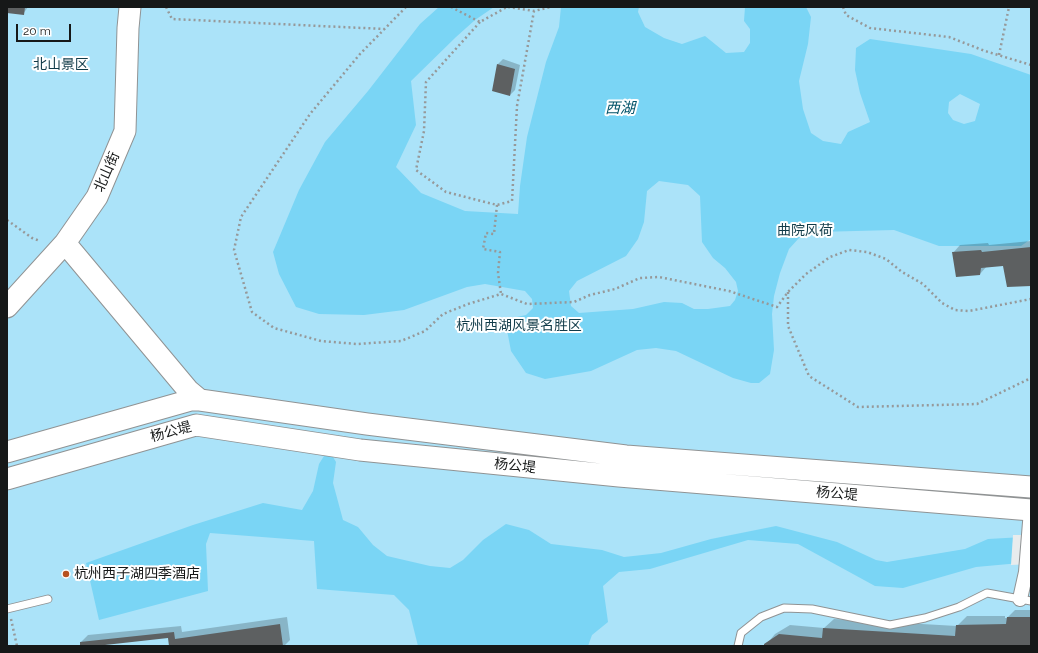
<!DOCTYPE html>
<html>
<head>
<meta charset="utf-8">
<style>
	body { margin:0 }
	#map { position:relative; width:1038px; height:653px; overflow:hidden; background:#e8eced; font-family:Raleway,sans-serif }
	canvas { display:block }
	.frame { position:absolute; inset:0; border:8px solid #161818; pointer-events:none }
	.scale { position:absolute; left:16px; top:24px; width:55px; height:18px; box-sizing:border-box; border:2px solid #161818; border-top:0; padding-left:5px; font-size:12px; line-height:14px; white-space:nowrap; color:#161818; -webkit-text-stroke:3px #fff; paint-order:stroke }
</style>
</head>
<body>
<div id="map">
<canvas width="1038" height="653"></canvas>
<div class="frame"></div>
<div class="scale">20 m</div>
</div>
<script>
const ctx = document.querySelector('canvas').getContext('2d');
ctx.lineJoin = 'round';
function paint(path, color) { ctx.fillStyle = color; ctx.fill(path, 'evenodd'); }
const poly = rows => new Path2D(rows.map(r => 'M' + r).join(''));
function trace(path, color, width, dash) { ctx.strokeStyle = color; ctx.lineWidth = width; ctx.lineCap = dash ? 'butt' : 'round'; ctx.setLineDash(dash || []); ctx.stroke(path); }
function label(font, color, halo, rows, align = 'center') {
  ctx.font = font + ' Raleway,"Noto Sans SC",sans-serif'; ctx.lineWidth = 4; ctx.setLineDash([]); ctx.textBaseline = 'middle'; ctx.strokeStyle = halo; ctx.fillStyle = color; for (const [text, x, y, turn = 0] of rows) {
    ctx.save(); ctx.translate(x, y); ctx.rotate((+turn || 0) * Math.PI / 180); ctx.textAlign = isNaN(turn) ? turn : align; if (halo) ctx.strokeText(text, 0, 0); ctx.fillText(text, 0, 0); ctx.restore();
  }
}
const green = poly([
	[7,7,1031,7,1031,646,7,646]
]);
const water = poly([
	[439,7,494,7,475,20,456,37,411,81,416,125,396,167,421,193,465,211,518,214,520,186,527,137,546,62,559,27,561,7,639,7,638,12,645,27,664,38,682,44,705,36,726,53,744,52,750,43,750,29,744,21,745,7,806,7,811,17,808,44,799,81,803,109,811,133,823,141,841,144,848,132,870,122,860,93,855,70,856,48,870,39,971,54,1031,75,1031,239,1021,246,939,246,894,230,817,232,799,238,789,249,780,273,774,296,772,314,774,350,770,374,759,383,751,383,733,378,676,351,656,348,637,350,591,371,545,379,526,373,511,351,507,330,512,318,526,315,533,308,532,299,525,291,485,284,467,287,404,310,364,315,319,314,296,307,279,274,273,252,299,190,325,142,368,91,420,24],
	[960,94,980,104,975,121,964,124,953,120,948,113,949,102],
	[659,181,688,185,700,196,702,242,713,258,725,268,736,282,738,291,735,300,730,306,708,309,694,309,682,303,664,302,633,309,579,313,571,306,569,291,577,281,626,256,638,239,644,222,647,191],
	[328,455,333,457,336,462,333,483,343,520,358,527,373,545,387,556,430,566,450,568,463,560,483,540,506,524,529,530,551,544,602,550,624,557,661,553,711,539,776,526,837,542,876,560,887,562,965,549,988,539,1023,537,1031,562,976,567,903,588,875,586,798,544,748,540,650,569,619,572,603,586,608,622,592,635,588,646,418,646,409,610,394,595,317,589,314,541,210,533,206,544,208,591,99,620,86,563,193,525,263,503,302,510,313,491,319,464,324,456]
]);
const pier = poly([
	[1013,535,1023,535,1031,564,1011,565]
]);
const shadow = poly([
	[7,7,28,7,23,14,7,12],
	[503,59,520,65,515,90,510,95,493,90,498,64],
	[1031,241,1031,285,1004,265,987,266,980,274,953,253,960,245,988,243,989,245],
	[1015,610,1031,610,1031,646,765,646,775,634,790,625,824,628,834,619,957,626,967,616,1005,616,1005,618,1007,618],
	[287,617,290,640,284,646,170,646,169,637,81,646,81,642,88,635,181,626,182,632]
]);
const building = poly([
	[7,7,25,7,24,15,7,13],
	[497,64,515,69,510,96,492,91],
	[1031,247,1031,286,1007,287,1003,266,981,268,980,275,956,277,952,252,981,250,982,252],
	[1007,617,1031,617,1031,646,764,646,764,644,779,634,822,638,823,628,955,636,956,625,1006,624],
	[280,624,283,646,169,646,168,638,96,646,80,646,80,642,174,632,175,639]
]);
const path = poly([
	[166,7,172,19,384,29],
	[406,7,360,54,310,114,241,217,234,250,252,312,274,328,321,341,357,344,401,341,425,331,443,314,468,304,501,294,527,304,574,302,590,295,615,289,640,278,659,277,729,291,777,307,788,292,806,274,830,257,849,250,867,252,886,259,902,272,923,284,942,303,955,310,969,311,1031,299],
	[451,7,480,22,507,7],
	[508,7,534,11,551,7],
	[843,7,846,15,870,28,949,37,985,51,1031,65],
	[480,22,426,82,424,131,416,170,446,192,497,205,512,201,517,106,534,11],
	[999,55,1009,7],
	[497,205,494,234,486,233,483,249,500,252,498,273,501,294],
	[7,220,32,238,40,241],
	[788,292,788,326,809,376,858,407,977,404,1031,378],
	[11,619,17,646]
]);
const service = poly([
	[7,609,48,599],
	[738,646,741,633,761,617,784,608,812,609,890,625,925,618,959,607,987,593,1031,601]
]);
const minor = poly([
	[1020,599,1026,572,1031,510]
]);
const secondary = poly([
	[65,243,188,390,200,400],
	[7,307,65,243,97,197,125,131,128,28,130,7],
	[7,452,191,400,200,400,367,424,626,456,1031,487],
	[7,479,196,425,360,450,619,476,1031,510]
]);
const markers = [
	[66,574,4,"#b75221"]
];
const parkNames = [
	["北山景区",61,65],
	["曲院风荷",805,231],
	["杭州西湖风景名胜区",519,326]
];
const streetNames = [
	["北山街",107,172,-66],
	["杨公堤",171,432,-15],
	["杨公堤",515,466,6],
	["杨公堤",837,494,5]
];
const poiNames = [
	["杭州西子湖四季酒店",74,574]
];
const waterNames = [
	["西湖",620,108]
];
paint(green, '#abe3f9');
paint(water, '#7ad5f5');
paint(pier, '#e8eced');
paint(shadow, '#0003');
paint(building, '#5d6061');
trace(service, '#909394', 9);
trace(minor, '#909394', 16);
trace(secondary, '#909394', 23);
trace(path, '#96999a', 2.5, [2, 3]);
trace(service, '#fff', 7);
trace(minor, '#fff', 14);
trace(secondary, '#fff', 21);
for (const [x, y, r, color] of markers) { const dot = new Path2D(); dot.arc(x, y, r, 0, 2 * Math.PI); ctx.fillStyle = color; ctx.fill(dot); trace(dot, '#fff', 1.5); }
label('14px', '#113b49', '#fff', parkNames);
label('14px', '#161818', '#fff', streetNames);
label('14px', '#161818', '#fff', poiNames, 'left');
label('italic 15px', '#005268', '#fff', waterNames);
</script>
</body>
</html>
